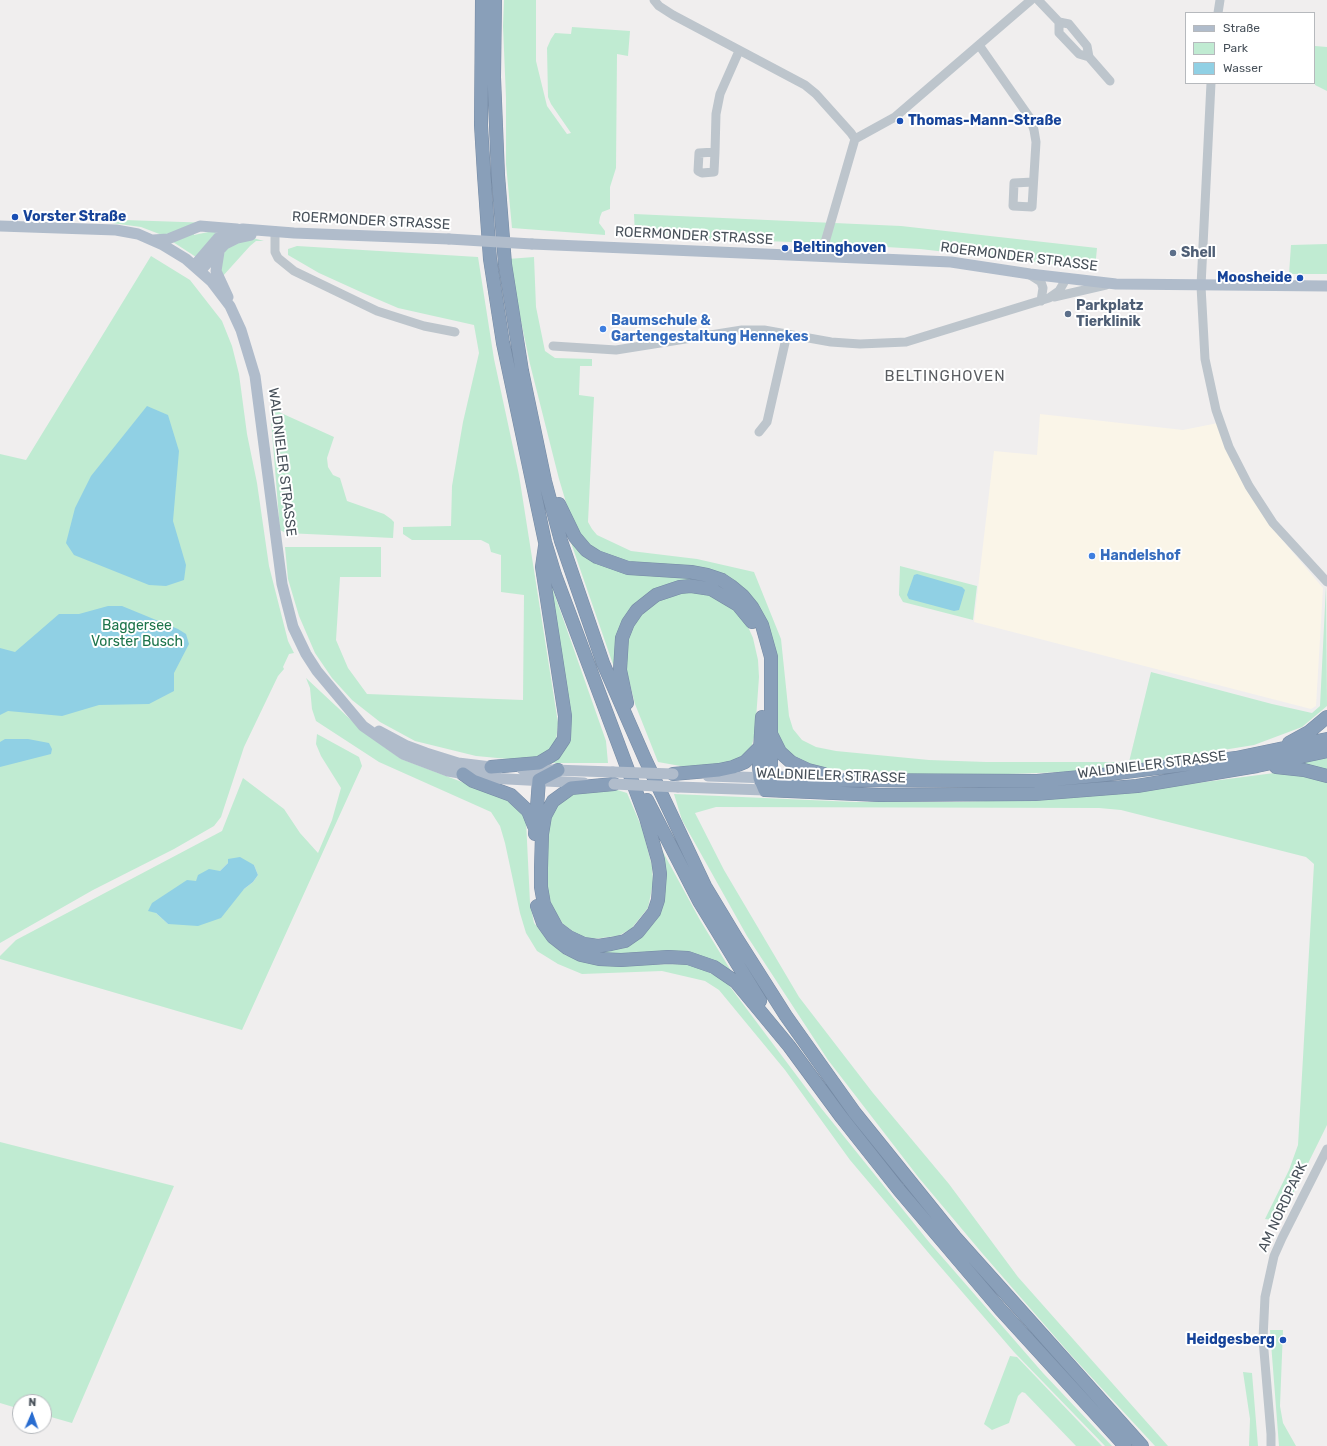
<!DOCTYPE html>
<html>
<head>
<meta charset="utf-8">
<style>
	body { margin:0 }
	#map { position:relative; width:1327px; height:1446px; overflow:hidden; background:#f0eeee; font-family:Rubik,sans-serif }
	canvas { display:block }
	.legend { position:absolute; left:1185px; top:12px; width:130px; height:72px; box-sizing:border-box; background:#fff; border:1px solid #b6b9bd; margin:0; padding:5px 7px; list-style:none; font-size:12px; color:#48515a }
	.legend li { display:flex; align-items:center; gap:8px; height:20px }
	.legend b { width:20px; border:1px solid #b6b9bd }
	.north { position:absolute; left:12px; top:1394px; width:40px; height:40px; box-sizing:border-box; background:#fff; border:1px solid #b6b9bd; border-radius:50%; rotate:2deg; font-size:11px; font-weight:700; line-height:16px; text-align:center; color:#48515a }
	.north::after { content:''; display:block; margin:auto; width:14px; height:18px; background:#286cd0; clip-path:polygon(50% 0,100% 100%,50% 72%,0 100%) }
</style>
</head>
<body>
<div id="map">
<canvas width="1327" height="1446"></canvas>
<ul class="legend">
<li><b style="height:5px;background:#b0bccb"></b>Straße</li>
<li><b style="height:11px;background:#c0ebd2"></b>Park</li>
<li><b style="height:11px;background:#90d0e4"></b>Wasser</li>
</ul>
<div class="north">N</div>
</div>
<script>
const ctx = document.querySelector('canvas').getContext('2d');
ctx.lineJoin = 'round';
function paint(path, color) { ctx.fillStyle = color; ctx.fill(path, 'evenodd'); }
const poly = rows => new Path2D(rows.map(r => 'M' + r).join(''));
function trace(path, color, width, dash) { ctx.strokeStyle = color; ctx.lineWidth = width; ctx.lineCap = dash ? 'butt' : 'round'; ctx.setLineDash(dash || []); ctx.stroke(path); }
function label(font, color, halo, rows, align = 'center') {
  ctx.font = font + ' Rubik,sans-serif'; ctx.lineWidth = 4; ctx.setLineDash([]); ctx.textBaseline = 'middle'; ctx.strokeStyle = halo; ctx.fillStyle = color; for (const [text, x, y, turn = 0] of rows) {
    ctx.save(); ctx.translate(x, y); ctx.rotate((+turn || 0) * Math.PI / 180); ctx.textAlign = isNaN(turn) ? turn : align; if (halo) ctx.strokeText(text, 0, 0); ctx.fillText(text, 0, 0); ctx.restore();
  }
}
const commercial = poly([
	[1040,414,1183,430,1223,422,1247,489,1273,529,1323,588,1316,706,1311,709,974,622,994,451,1037,455]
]);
const green = poly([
	[504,0,536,0,536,61,547,106,567,134,571,133,551,104,548,97,547,48,551,39,555,33,571,34,572,27,630,31,628,56,617,54,616,168,610,187,610,209,602,212,600,217,599,223,605,231,605,235,512,228,506,164,506,98,503,26],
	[1315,46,1327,47,1327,91,1315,85],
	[634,214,901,226,1097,248,1095,269,920,249,817,243,635,236],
	[94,219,213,223,162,235,141,227,97,221],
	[194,230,194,235,218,230,196,257,173,242],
	[253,238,264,241,256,241,250,246,222,277,220,264,225,251,231,245],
	[1327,244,1327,274,1289,274,1291,245],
	[297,246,478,257,494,359,519,475,558,723,556,742,545,756,519,760,476,756,415,741,380,722,352,700,332,678,315,653,299,616,288,579,285,547,381,547,381,577,340,577,336,640,348,668,367,694,523,700,524,595,501,592,501,555,491,552,489,544,481,540,412,540,403,534,403,527,451,526,452,486,463,422,479,353,474,325,398,308,363,293,319,273,288,255,288,249],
	[151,256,190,280,222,321,232,346,239,374,247,434,257,483,269,566,288,641,294,653,289,654,283,667,284,669,278,676,244,747,221,817,214,826,174,849,93,890,0,943,0,454,26,460],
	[534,257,536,307,545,351,555,358,592,359,592,366,580,366,579,395,594,397,588,522,592,529,597,535,631,551,697,559,754,572,781,639,789,716,793,729,802,740,816,747,836,751,929,760,986,762,1129,762,1151,672,1272,704,1312,713,1320,706,1326,586,1327,706,1302,727,1254,745,1093,771,952,776,878,774,812,767,793,758,783,750,777,730,775,658,734,581,631,562,600,552,589,544,578,532,571,519,559,479,530,364,508,259],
	[270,408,334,437,327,458,328,467,333,475,340,478,347,501,384,514,391,519,394,522,393,538,286,533,280,530],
	[568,534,588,555,715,582,730,591,756,627,733,597,676,583,619,630,615,644,617,676],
	[900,566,977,586,973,620,903,602,899,595],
	[546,570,606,741,608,763,549,763,566,742],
	[699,591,721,599,745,620,753,638,758,660,759,677,755,733,752,745,743,757,719,766,686,767,658,762,635,704,625,665,627,641,634,624,646,606,680,592],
	[306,678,366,734,401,759,507,799,518,807,526,820,530,903,534,923,550,943,565,955,598,965,692,964,720,978,728,984,821,1108,929,1242,1043,1373,1112,1446,1105,1446,1014,1352,932,1257,850,1160,785,1070,719,990,705,981,662,971,582,974,558,964,537,951,526,933,520,913,505,843,500,826,491,812,379,762,316,721,312,709,310,688],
	[317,734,359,757,362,766,242,1030,0,959,0,956,16,940,222,831,243,778,284,809,300,833,318,853,332,820,341,788,321,756,316,744],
	[228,863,254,865,258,875,253,882,244,889,168,924,156,913,196,881,220,871],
	[1327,755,1327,770,1292,762],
	[1282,772,1327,781,1327,1125,1285,1210,1273,1220,1265,1219,1289,1170,1298,1145,1314,864,1306,857,1121,810,1099,808,716,807,695,813,724,870,799,997,873,1093,949,1184,1018,1277,1168,1446,1155,1446,1070,1354,982,1253,919,1178,828,1060,747,936,682,820,674,794,855,802,957,802,1047,799,1166,787],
	[614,789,627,793,642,828,652,866,653,883,648,908,631,929,618,936,592,939,578,935,563,924,553,909,545,883,546,837,551,816,557,806,575,792],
	[657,841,700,920,733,974,717,963,594,955,553,927,614,949,654,920],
	[0,1142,174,1186,72,1423,44,1415,44,1402,20,1402,20,1409,0,1403],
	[1270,1330,1283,1330,1280,1406,1283,1423,1296,1446,1279,1446],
	[1010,1356,1017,1357,1102,1446,1076,1446,1025,1393,1022,1392,1018,1396,1009,1423,992,1430,984,1424],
	[1243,1372,1252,1373,1258,1446,1249,1446,1250,1419]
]);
const water = poly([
	[147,406,168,415,179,451,173,521,186,565,184,580,166,586,149,585,74,555,66,543,75,508,91,476],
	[917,574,962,587,965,590,959,610,954,611,909,599,907,595,914,575],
	[108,606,122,606,178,629,186,634,189,644,174,673,174,691,149,704,99,705,62,716,8,711,0,715,0,648,15,652,59,614,79,614],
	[5,739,28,739,49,743,52,749,51,754,0,767,0,742],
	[240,857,254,865,258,875,253,882,244,889,221,918,198,926,168,924,156,913,148,911,152,903,187,880,196,881,198,875,209,869,220,871,228,863,228,859]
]);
const minor = poly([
	[654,0,659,6,673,15,805,85,816,94,851,133,855,139,821,256],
	[1038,0,1059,22,1069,24,1087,46,1089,57],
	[1218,13,1220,0],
	[1059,22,1059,33,1079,54,1089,57,1110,81],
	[979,45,1030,118,1034,130,1036,142,1032,207,1013,206,1014,183,1033,182],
	[1211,83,1201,286,1205,359,1216,410,1229,447,1249,486,1273,523,1327,582],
	[855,139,895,117,1031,0],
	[715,152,699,153,698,171,702,173,714,172,715,152,716,114,720,94,739,51],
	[275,231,275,252,278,258,294,271,377,311,424,326,455,332],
	[1030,275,1041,282,1043,288,1041,301],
	[1054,297,1106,285],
	[553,346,616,350,742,330,764,330,831,342,860,344,906,342,1049,298,1059,291,1066,279],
	[759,432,767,422,787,334],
	[1271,1446,1271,1434,1263,1339,1265,1297,1274,1256,1282,1238,1327,1149]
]);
const major = poly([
	[0,226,116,230,138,234,163,245,186,259,211,281,230,306,241,330,255,376,282,584,293,627,306,654,317,671,363,726,403,754,448,771,489,778,584,783],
	[153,240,168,239,200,226,237,229],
	[532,244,951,262,1030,274,1116,284,1327,286],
	[219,252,216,271,228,297],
	[194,266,218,238,233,231,243,229,294,233,449,239],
	[200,271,225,244,237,238,251,235],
	[379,731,407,746,426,753,458,763,499,768],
	[522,769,613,772],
	[708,776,769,778],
	[678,787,765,790]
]);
const highway = poly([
	[482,0,481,125,484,175,490,259,503,343,545,542,555,575,646,818,658,860,660,874,658,900,654,912,638,932,625,941,611,944,598,946,584,944,569,937,557,928,544,904,541,887,541,868,542,834,545,816,553,801,571,788,614,784],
	[495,0,494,77,498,175,505,264,522,371,545,481,561,541,603,663,645,759,705,886,737,939,786,1016,855,1113,955,1237,1142,1446],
	[559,504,575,537,586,550,597,557,628,568,691,572,707,575,722,580,731,586,743,596,752,607,762,625,771,657,771,770,767,785],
	[627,703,620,670,622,638,628,623,637,610,656,595,680,587,691,586,711,589,738,605,752,622],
	[762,717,759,766,760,778,765,790],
	[772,736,780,752,791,762,808,770,824,774],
	[1289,743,1309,732,1327,717],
	[491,767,539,763,554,754,564,739,565,716,542,567,545,546],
	[1276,767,1304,770,1327,776],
	[463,774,473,781,511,795,528,811,534,826],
	[673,774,719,770,733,767,745,762,761,746],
	[770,778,830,780,1037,781,1102,775,1236,758,1327,739],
	[765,790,879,795,1035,794,1137,786,1257,766,1327,751],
	[647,800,699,901,760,1001],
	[535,834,539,780,558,770],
	[537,906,543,923,553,937,567,948,581,955,599,959,621,960,668,957,688,958,714,967,736,982,789,1046,842,1118,899,1190,1000,1309,1125,1446]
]);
const majorBridge = poly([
	[449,239,532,244],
	[613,772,673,774],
	[614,784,678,787]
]);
const markers = [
	[900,121,4,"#1a4fb4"],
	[15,217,4,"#1a4fb4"],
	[785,248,4,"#1a4fb4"],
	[1173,253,4,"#5c6f8a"],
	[1300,278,4,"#1a4fb4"],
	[1068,314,4,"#5c6f8a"],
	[603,329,4,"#3f7fe0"],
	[1092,556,4,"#3f7fe0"],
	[1283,1340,4,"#1a4fb4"]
];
const transitNames = [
	["Thomas-Mann-Straße",908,121],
	["Vorster Straße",23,217],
	["Beltinghoven",793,248],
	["Moosheide",1292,278,"right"],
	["Heidgesberg",1275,1340,"right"]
];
const streetNames = [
	["ROERMONDER STRASSE",371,221,3],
	["ROERMONDER STRASSE",694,236,3],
	["ROERMONDER STRASSE",1019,257,7],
	["WALDNIELER STRASSE",282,462,83],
	["WALDNIELER STRASSE",1152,765,-7],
	["WALDNIELER STRASSE",831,776,2],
	["AM NORDPARK",1283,1207,-65]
];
const serviceNames = [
	["Shell",1181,253],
	["Parkplatz",1076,306],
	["Tierklinik",1076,322]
];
const shopNames = [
	["Baumschule &",611,321],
	["Gartengestaltung Hennekes",611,337],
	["Handelshof",1100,556]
];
const parkNames = [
	["Baggersee",137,626],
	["Vorster Busch",137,642]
];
const neighbourhoodNames = [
	["BELTINGHOVEN",945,377]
];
paint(commercial, '#faf5e8');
paint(green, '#c0ebd2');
paint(water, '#90d0e4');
trace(highway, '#758aa4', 14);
trace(minor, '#bdc5cc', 9);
trace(major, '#b0bccb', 11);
trace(highway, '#899fb9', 13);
trace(majorBridge, '#b0bccb', 11);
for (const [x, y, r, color] of markers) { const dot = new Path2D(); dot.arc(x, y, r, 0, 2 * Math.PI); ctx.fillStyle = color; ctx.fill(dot); trace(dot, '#fff', 1.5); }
label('bold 14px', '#164399', '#fff', transitNames, 'left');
label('14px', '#48515a', '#fff', streetNames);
label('bold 14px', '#4e5e75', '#fff', serviceNames, 'left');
label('bold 14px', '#366cbe', '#fff', shopNames, 'left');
label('14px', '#1e754c', '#fff', parkNames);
ctx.letterSpacing = '1px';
label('15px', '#5b5e62', '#fff', neighbourhoodNames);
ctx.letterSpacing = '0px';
</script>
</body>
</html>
